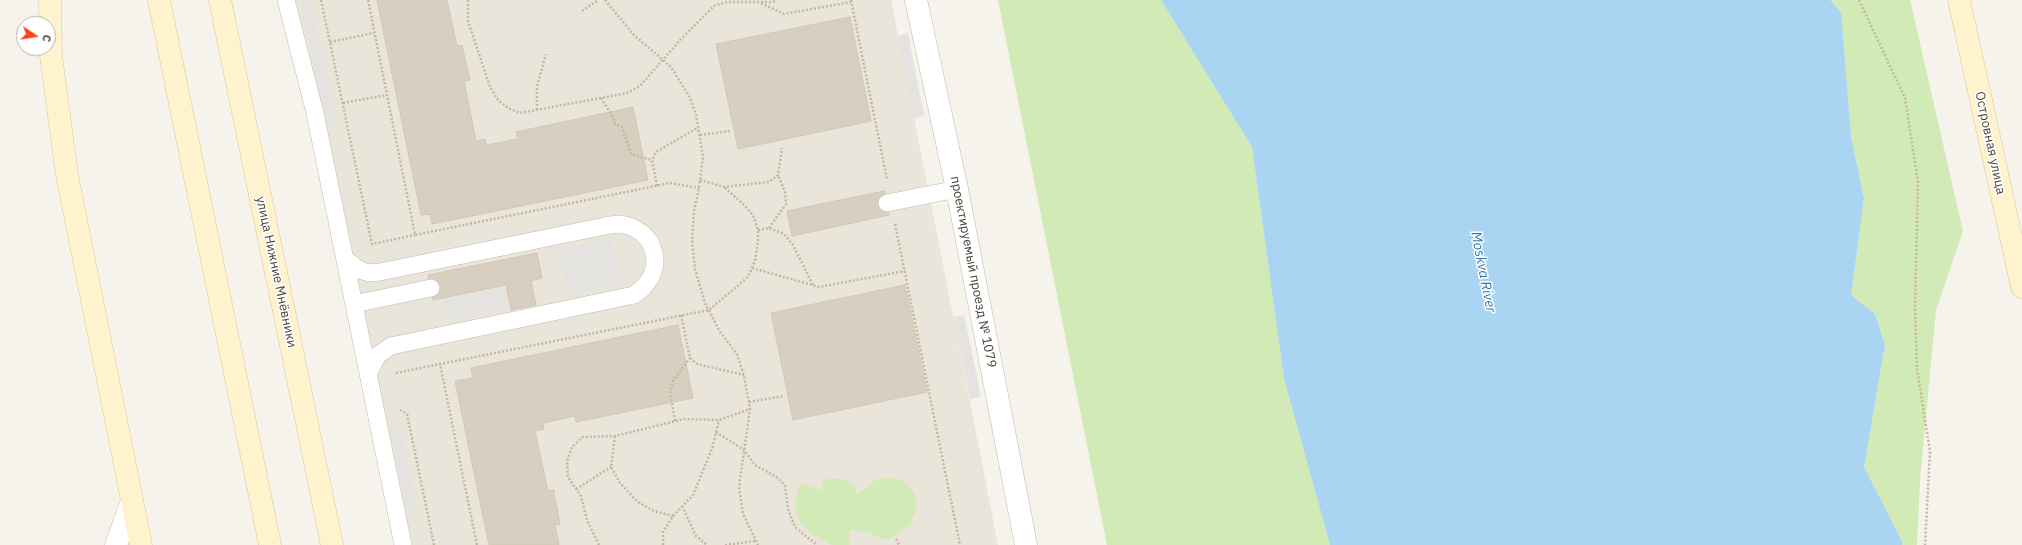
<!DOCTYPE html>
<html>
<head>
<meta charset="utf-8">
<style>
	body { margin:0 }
	#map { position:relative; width:2022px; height:545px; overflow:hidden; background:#f6f3ec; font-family:"IBM Plex Sans",sans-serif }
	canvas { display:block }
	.north { position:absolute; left:16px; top:16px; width:40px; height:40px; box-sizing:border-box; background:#fff; border:1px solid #b7b4b0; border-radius:50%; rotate:102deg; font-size:11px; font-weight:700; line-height:16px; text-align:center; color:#4b4439 }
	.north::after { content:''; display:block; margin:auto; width:14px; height:18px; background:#fc3f1d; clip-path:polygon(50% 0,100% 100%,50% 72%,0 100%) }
</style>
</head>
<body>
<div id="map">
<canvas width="2022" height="545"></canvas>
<div class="north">С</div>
</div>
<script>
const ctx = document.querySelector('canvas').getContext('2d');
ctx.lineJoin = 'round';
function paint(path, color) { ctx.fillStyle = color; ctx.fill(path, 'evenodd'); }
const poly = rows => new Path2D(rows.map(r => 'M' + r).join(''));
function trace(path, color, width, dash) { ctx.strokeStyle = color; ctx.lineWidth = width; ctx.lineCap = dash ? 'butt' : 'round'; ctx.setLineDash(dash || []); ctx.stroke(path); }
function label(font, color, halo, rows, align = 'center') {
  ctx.font = font + ' "IBM Plex Sans",sans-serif'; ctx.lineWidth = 3; ctx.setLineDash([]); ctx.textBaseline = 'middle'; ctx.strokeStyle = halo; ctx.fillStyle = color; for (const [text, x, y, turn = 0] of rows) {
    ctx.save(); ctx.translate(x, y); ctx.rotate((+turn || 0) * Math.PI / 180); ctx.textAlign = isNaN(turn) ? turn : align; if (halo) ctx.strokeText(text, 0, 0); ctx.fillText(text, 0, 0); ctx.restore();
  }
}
const residential = poly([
	[290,0,891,0,998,545,410,545]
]);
const green = poly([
	[998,0,1161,0,1252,147,1284,379,1330,545,1107,545],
	[1830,0,1910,0,1963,231,1936,310,1920,480,1917,545,1902,545,1903,543,1864,467,1885,345,1875,314,1851,295,1864,199,1851,136],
	[888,477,898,479,907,484,914,493,917,509,910,524,887,540,867,532,850,530,849,545,832,545,810,533,799,520,796,512,795,502,800,483,821,490,823,482,827,479,844,479,853,484,856,493,861,492,874,481]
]);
const parking = poly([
	[300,0,310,0,337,126,327,128],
	[908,33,924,116,913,118,897,36],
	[611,239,621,284,568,295,559,250],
	[505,287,509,308,449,320,444,299],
	[964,315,981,397,970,399,953,317],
	[400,426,417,508,406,510,390,428]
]);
const water = poly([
	[1161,0,1830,0,1841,13,1851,136,1864,199,1851,295,1875,314,1885,345,1864,467,1903,543,1902,545,1330,545,1284,379,1252,147]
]);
const building = poly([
	[377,0,447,0,457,46,462,45,470,80,464,81,476,141,485,139,486,145,518,139,516,132,633,107,648,180,432,224,430,214,421,215,377,0],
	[850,17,871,121,738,149,716,44,850,17],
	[884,191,889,215,792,236,787,211,884,191],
	[537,253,542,278,531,281,536,305,511,310,506,285,433,300,428,275,537,253],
	[905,285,927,392,793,420,771,313,905,285],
	[678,325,693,398,576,422,575,416,543,423,544,429,535,431,548,491,554,490,554,493,560,524,555,525,559,545,489,545,455,381,473,378,471,368,678,325]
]);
const path = poly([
	[321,0,372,244,415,235],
	[368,0,415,235,670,183,699,188],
	[468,0,468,21,490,87,498,100,508,108,520,113,627,93,640,86,681,39,714,6,727,2,773,2,777,0],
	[605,0,633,34,671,67,689,96,696,114,703,157,699,188,694,211,692,239,695,269,705,303,720,332,737,354,744,376,750,409,739,487,743,514,758,545],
	[851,0,887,180],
	[1859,0,1905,98,1918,182,1915,307,1917,369,1930,451,1925,545],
	[761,3,784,14,851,2],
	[582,11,598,0],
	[330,42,374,33],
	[601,98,612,115,615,124,622,127,631,154,652,160],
	[343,103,387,95],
	[537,110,537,87,546,54],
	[700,135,730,131],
	[700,180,724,187,769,182,778,175,782,148],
	[657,186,652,160,656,152,699,127],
	[895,224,960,545],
	[769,228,786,204,785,192,778,175],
	[758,230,769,228,784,234,793,245,813,285],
	[752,268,819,287,905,271],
	[681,315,690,358,697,364,744,375],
	[396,373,440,364],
	[749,402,784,396],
	[400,410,407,414,434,545],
	[675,421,670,392,673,381,690,358],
	[716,432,744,450,755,465,778,478,785,486,788,509,795,527,817,545],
	[615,436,611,467,620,483,638,502,654,511,673,516],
	[576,489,611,467],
	[682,506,696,536,707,545],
	[896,539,899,545],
	[477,545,440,364,709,310,748,277,755,261,758,241,758,230,753,215,742,203,724,187],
	[599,545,587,520,581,496,568,477,567,461,572,447,583,437,615,436,684,419,719,420,750,409],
	[663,545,663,532,673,516,693,495,712,449,719,420],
	[725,545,755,541]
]);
const lane = poly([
	[286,0,315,113,403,545],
	[887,203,957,189],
	[345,259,360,270,369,273,380,272,610,225,621,224,632,227,642,233,650,242,654,253,655,265,651,277,644,287,634,295,391,346,378,355,368,374],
	[354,304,431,288]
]);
const street = poly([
	[916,0,957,189,1026,545],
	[116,545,132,501]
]);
const secondary = poly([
	[50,0,51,56,67,175,141,545],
	[159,0,270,545],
	[220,0,332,545],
	[1959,0,2022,287]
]);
const streetNames = [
	["Островная улица",1990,143,78],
	["улица Нижние Мнёвники",276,272,78],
	["проектируемый проезд № 1079",973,272,79]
];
const waterNames = [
	["Moskva River",1483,272,79]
];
paint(residential, '#eae5da');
paint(green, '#d2eab5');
paint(parking, '#e5e3e0');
paint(water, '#a9d4f2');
paint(building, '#d8cfc1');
trace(building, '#d3c7b4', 1);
trace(lane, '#c2bbae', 18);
trace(street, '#c2bbae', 23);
trace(secondary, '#d6c79b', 23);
trace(path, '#c4b79f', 2.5, [2, 2]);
trace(lane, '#fff', 17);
trace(street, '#fff', 22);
trace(secondary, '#fff3cd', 22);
label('13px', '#4b4439', '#fff', streetNames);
label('italic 14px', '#2e7ab2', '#fff', waterNames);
</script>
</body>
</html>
